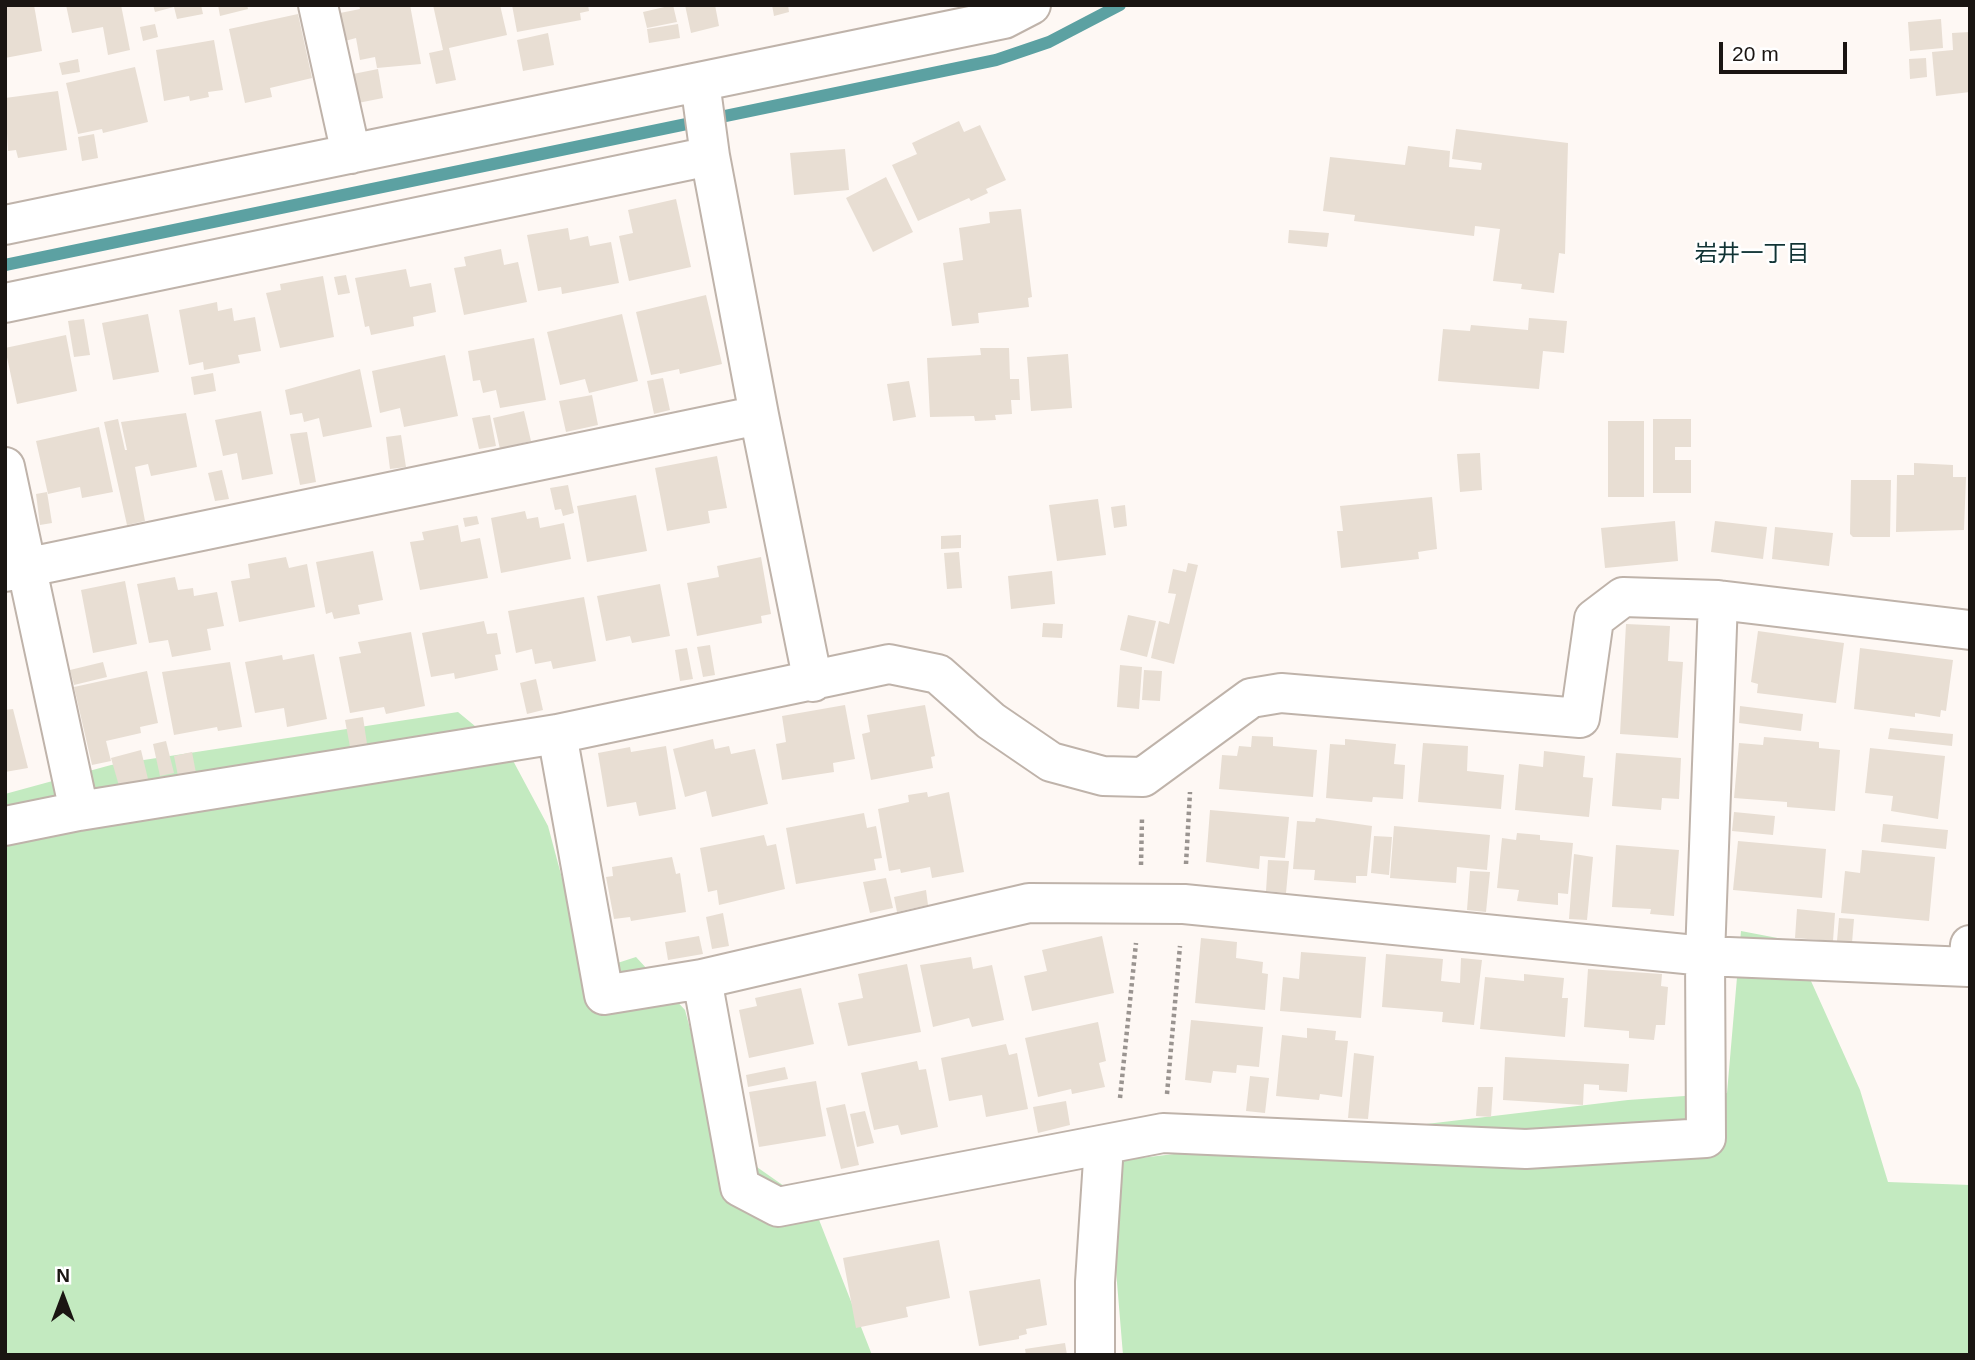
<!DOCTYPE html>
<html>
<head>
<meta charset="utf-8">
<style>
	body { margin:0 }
	#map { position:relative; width:1975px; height:1360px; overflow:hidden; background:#fef8f4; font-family:Helvetica,sans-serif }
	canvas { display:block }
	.frame { position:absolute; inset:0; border:7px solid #1a1512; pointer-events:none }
	.north { position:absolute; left:28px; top:1262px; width:70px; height:70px; -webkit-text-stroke:5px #fff; paint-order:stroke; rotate:0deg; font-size:19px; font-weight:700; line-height:28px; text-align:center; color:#1a1512 }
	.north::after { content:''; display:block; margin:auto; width:24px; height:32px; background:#1a1512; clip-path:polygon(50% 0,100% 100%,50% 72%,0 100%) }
	.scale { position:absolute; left:1719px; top:42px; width:128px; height:32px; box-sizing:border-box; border:4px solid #1a1512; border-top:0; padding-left:9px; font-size:21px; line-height:24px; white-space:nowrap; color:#1a1512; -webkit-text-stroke:5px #fff; paint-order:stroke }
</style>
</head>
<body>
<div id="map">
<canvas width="1975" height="1360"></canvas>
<div class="frame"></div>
<div class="north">N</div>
<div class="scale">20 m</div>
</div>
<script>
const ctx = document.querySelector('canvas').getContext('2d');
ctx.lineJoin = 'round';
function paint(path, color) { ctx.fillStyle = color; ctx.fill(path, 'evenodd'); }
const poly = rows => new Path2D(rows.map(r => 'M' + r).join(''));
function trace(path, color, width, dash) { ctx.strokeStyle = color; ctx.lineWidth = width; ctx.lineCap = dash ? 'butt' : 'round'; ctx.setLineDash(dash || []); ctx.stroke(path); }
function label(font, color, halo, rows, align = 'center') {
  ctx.font = font + ' Helvetica,"Noto Sans JP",sans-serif'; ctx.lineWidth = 5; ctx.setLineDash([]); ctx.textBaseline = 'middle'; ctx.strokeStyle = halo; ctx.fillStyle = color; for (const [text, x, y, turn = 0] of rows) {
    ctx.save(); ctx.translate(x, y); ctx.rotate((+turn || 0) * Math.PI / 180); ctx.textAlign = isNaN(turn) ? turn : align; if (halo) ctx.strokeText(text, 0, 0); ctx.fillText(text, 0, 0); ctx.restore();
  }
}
const green = poly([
	[458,712,510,755,548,826,577,934,602,968,636,957,685,1010,706,1088,734,1151,814,1207,872,1355,5,1355,5,794,111,765],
	[1741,931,1793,941,1860,1090,1888,1182,1970,1185,1970,1355,1123,1355,1107,1162,1628,1100,1727,1093]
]);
const stream = poly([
	[5,265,996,60,1049,42,1120,5]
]);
const building = poly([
	[5,5,34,5,42,51,5,58],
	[66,5,121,5,130,50,108,55,103,27,72,33],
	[153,5,201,5,203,14,177,19,174,7,155,12],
	[218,5,247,5,248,9,220,16],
	[359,5,410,5,421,64,377,68,375,57,360,60,356,38,345,41,340,13,360,9],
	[433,5,500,5,507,35,449,48,456,80,436,84,429,53,443,50],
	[512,5,588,5,589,11,580,13,581,20,517,32],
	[673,5,677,22,647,28,643,12],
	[685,5,715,5,719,26,691,33],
	[772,5,788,5,789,12,774,16],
	[298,14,312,78,270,88,272,97,245,103,229,29],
	[1941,19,1943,48,1910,51,1908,22],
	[155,24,158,37,143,41,140,27],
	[678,24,680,38,649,43,647,29],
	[1970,32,1970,92,1936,96,1932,52,1953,50,1952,33],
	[548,33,554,65,523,71,517,40],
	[214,40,223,90,208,92,209,97,190,101,189,96,164,101,156,50],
	[1926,58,1927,77,1910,79,1909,59],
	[78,59,80,72,62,75,59,63],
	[135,67,148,122,103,133,102,129,78,134,66,83],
	[378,69,383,98,353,104,348,75],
	[58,91,67,150,18,158,16,150,8,151,5,98],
	[959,121,964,132,980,125,1006,180,986,189,988,193,971,201,969,198,918,221,892,165,917,154,912,143],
	[1456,129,1568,143,1565,254,1559,253,1554,293,1521,289,1522,284,1493,281,1500,229,1475,226,1474,236,1354,221,1355,215,1323,211,1330,157,1405,165,1408,146,1450,151,1449,167,1481,170,1482,163,1452,159],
	[94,134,98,158,82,161,78,137],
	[845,149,849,190,794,195,790,153],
	[886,177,913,232,873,252,846,198],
	[676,199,691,267,629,281,619,236,633,233,628,210],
	[1021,209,1032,297,1028,298,1029,307,978,313,979,323,952,326,943,263,963,260,959,228,990,223,989,212],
	[568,228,570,240,588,236,590,246,611,242,619,283,562,294,561,287,538,291,527,235],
	[1289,230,1329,233,1327,247,1288,243],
	[501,249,504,265,518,262,527,302,464,315,454,268,466,266,464,257],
	[406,269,410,287,431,283,436,312,413,317,414,326,371,335,369,326,365,327,355,278],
	[346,275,350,293,338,295,334,277],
	[323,276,334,337,280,348,266,293,281,290,280,284],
	[706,295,722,364,680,374,679,369,651,375,636,312],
	[217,302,218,311,232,308,234,321,255,317,261,351,238,355,240,363,204,370,203,362,189,365,179,310],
	[148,314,159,372,113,380,102,323],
	[622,314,638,381,589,393,585,379,560,385,547,332],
	[1529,318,1567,321,1564,353,1543,351,1539,389,1438,381,1443,329,1470,331,1471,325,1528,330],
	[84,319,90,355,74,357,68,321],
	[66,335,77,391,17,404,5,348],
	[534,338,546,400,500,408,496,390,483,393,480,380,473,381,468,351],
	[980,348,1009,348,1010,379,1019,379,1020,400,1011,400,1012,414,995,415,996,420,975,421,974,416,930,417,927,358,981,355],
	[1068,354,1072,408,1031,411,1027,357],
	[445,355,458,416,404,427,400,408,380,413,372,371],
	[360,369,372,427,323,437,319,418,304,422,302,413,290,415,285,390],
	[213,373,216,391,194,395,191,377],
	[663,378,670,410,654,414,647,381],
	[909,381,916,417,893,421,887,384],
	[592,395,598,425,566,432,559,401],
	[261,411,273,474,242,480,237,453,223,456,215,420],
	[524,411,531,441,500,449,493,418],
	[186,413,197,467,151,476,148,464,135,467,145,521,127,525,104,422,118,419,125,450,127,450,121,422],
	[490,415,496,446,479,449,472,418],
	[1653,419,1691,419,1691,447,1675,447,1675,460,1691,460,1691,493,1653,493],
	[1608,421,1644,421,1644,497,1608,497],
	[99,427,113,492,82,498,80,487,48,494,36,441],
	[307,432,316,482,300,485,290,434],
	[401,435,406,467,390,469,386,437],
	[1480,453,1482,490,1460,492,1457,454],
	[717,456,727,508,708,511,710,523,667,531,655,468],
	[1914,463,1953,465,1953,477,1966,477,1964,530,1896,532,1897,475,1914,475],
	[222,470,229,499,215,501,208,473],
	[1851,480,1891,480,1890,537,1853,537,1850,534],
	[568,485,574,513,563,516,561,509,555,510,550,488],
	[47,492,52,523,40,525,36,494],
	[636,495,647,551,587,562,577,506],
	[1432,497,1437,549,1418,552,1419,559,1341,568,1337,531,1343,531,1340,506],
	[1098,499,1106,555,1057,561,1049,505],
	[1125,505,1127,526,1114,528,1111,507],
	[525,511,527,519,538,517,540,528,564,523,571,559,501,573,491,518],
	[477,516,479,524,465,527,463,518],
	[1675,521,1678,561,1605,568,1601,528],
	[1715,521,1767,527,1763,559,1711,552],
	[458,525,461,542,480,538,488,578,420,590,410,542,424,540,422,532],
	[1775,527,1833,533,1829,566,1772,559],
	[961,535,961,548,941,549,941,536],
	[373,551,383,600,358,605,360,614,334,619,332,612,326,614,316,562],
	[959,552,962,588,947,589,944,553],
	[286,557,289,568,307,564,315,607,239,622,231,581,250,578,248,564],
	[761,557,771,614,761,616,762,623,697,636,687,583,719,577,717,566],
	[1188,563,1198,565,1174,664,1151,658,1159,621,1169,624,1176,594,1168,593,1173,569,1186,572],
	[1052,571,1055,604,1011,609,1008,576],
	[175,577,178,590,193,588,194,596,217,592,224,626,207,629,211,650,172,657,168,640,149,643,137,584],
	[125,581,137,644,93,653,81,590],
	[660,584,670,636,632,643,630,636,606,641,597,596],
	[584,597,596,661,553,669,551,661,535,664,532,649,516,653,508,611],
	[1128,615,1156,621,1147,657,1120,650],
	[484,621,487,634,497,633,501,654,495,655,498,670,455,679,454,673,431,677,422,633],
	[1043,623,1063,624,1062,638,1042,637],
	[1626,624,1670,626,1668,661,1683,662,1678,738,1620,734],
	[1758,631,1844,643,1836,703,1757,693,1758,684,1751,682],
	[411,632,425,706,386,714,384,707,350,713,339,657,361,653,358,642],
	[710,645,715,675,703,677,697,647],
	[687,648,693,679,680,681,675,650],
	[1860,648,1953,660,1946,711,1941,710,1940,717,1915,713,1915,717,1854,709],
	[314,654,327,719,287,727,284,708,255,713,245,662,282,655,283,660],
	[103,662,107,677,74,685,70,670],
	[230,662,242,727,218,731,217,727,174,735,162,672],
	[1120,665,1142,667,1139,709,1117,707],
	[1144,670,1162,671,1160,701,1142,700],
	[147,671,158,723,140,727,141,733,106,741,111,761,92,765,74,687],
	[536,679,543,710,527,714,520,683],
	[845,705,855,759,833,763,834,772,782,780,776,744,786,742,782,716],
	[925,705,935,756,931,757,933,768,871,780,862,734,870,732,867,715],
	[1740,706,1803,714,1801,731,1739,723],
	[13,709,28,768,5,772,5,710],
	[363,717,367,744,350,747,345,720],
	[1890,728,1953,734,1952,746,1888,739],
	[1252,736,1273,737,1273,746,1317,750,1313,797,1219,789,1222,755,1237,756,1239,746,1251,747],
	[1764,737,1819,742,1819,748,1840,750,1835,811,1787,807,1787,802,1734,798,1739,743,1763,745],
	[713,739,715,749,729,746,731,754,755,749,768,804,712,817,706,791,685,797,673,749],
	[1345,739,1396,744,1394,764,1405,765,1403,799,1373,797,1372,802,1326,798,1330,744,1345,745],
	[166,741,174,773,160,776,153,744],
	[1423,743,1468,746,1467,771,1504,775,1501,809,1418,802],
	[666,746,676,809,639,816,636,802,607,807,598,753,630,747,631,752],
	[1870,748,1945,756,1938,819,1891,811,1893,796,1865,793],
	[141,750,148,779,119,786,111,758],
	[1544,751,1585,756,1583,777,1593,778,1589,817,1515,810,1519,764,1543,767],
	[192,752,196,773,178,776,174,756],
	[1616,753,1681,758,1679,799,1662,798,1661,810,1612,806],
	[927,792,928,797,949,792,964,872,932,878,930,867,901,873,900,869,889,871,878,809,909,802,908,795],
	[1210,810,1289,817,1285,858,1260,856,1259,869,1206,862],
	[1734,812,1775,816,1773,835,1732,831],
	[864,813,867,828,876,826,882,858,874,859,876,870,796,884,786,828],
	[1316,818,1372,826,1367,876,1356,876,1356,883,1314,880,1315,870,1293,869,1297,821,1315,822],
	[1883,824,1948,830,1946,849,1881,842],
	[1394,826,1490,835,1487,870,1457,867,1456,883,1390,878],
	[1517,833,1540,835,1540,840,1573,843,1568,894,1558,893,1558,905,1517,901,1519,890,1497,888,1502,838,1516,840],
	[764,835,767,846,776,844,785,889,719,905,717,890,708,892,700,848],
	[1374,836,1392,837,1389,875,1371,873],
	[1738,841,1826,849,1822,898,1733,890],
	[1616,845,1679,850,1674,916,1650,914,1651,909,1612,907],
	[1862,850,1935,857,1929,921,1841,913,1845,871,1860,873],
	[1574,854,1593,857,1587,920,1569,919],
	[672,857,676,874,680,873,686,912,631,921,630,917,614,919,606,877,613,876,612,867],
	[1268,860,1289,861,1286,893,1266,891],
	[1470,871,1490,872,1486,912,1467,910],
	[886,878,893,908,870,913,863,882],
	[926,890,928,905,897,912,894,897],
	[1797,909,1835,913,1833,941,1795,938],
	[723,913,729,946,712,949,706,917],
	[1839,918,1854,919,1852,943,1837,941],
	[699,936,703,954,668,960,665,942],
	[1102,936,1114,993,1032,1011,1024,976,1047,971,1042,950],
	[1201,938,1237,942,1236,958,1263,962,1262,973,1268,974,1265,1010,1195,1003],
	[1301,952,1366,957,1361,1018,1280,1011,1283,977,1299,979],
	[1386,954,1443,959,1441,981,1460,983,1461,958,1482,960,1474,1025,1442,1022,1443,1012,1382,1007],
	[971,957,973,969,992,965,1004,1020,972,1027,969,1018,933,1027,920,965],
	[907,964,921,1032,848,1046,838,1003,863,998,858,974],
	[1588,969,1662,974,1661,986,1668,987,1665,1025,1656,1025,1654,1040,1629,1038,1629,1031,1584,1027],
	[1524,974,1564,978,1562,998,1568,998,1565,1037,1480,1029,1485,977,1524,981],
	[801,988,814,1044,749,1058,739,1010,757,1006,755,998],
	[1191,1020,1263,1027,1259,1067,1237,1065,1236,1073,1213,1071,1211,1083,1185,1080],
	[1098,1022,1106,1061,1099,1063,1105,1087,1072,1094,1071,1089,1038,1097,1025,1038],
	[1307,1028,1336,1031,1335,1040,1348,1041,1342,1097,1320,1094,1319,1100,1276,1096,1282,1035,1307,1038],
	[1006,1044,1009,1055,1017,1053,1028,1109,986,1117,982,1095,949,1101,941,1058],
	[1354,1053,1374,1056,1368,1119,1348,1118],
	[1505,1057,1629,1064,1627,1092,1599,1090,1599,1085,1584,1084,1583,1105,1503,1100],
	[917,1061,919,1070,926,1069,938,1127,901,1135,898,1125,874,1130,861,1073],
	[785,1067,788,1079,748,1087,746,1075],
	[1250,1076,1269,1078,1265,1113,1246,1111],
	[816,1081,826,1136,759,1147,749,1092],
	[1478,1087,1493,1087,1491,1117,1476,1116],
	[1066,1101,1070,1125,1038,1133,1033,1107],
	[845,1104,859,1165,841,1169,826,1108],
	[865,1111,874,1143,857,1147,850,1114],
	[939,1240,950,1298,906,1307,908,1317,856,1328,843,1258],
	[1040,1279,1047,1325,1026,1329,1027,1334,1019,1336,1019,1339,979,1346,969,1291],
	[1065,1343,1067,1355,1026,1355,1025,1349]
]);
const path = poly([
	[1186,864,1190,792],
	[1141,865,1142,818],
	[1167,1094,1180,946],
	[1120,1098,1136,943]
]);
const minor = poly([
	[318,5,351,154],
	[700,82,710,156,759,415,813,682],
	[5,225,1004,19,1031,5],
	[5,303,710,156],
	[5,467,79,811],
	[5,572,759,415],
	[557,734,604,995,702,979,1029,903,1184,904,1705,956,1968,967,1970,945],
	[5,826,79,811,557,734,889,664,938,674,991,721,1051,762,1103,776,1143,777,1251,698,1281,693,1580,718,1594,619,1623,597,1718,600,1970,630],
	[702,979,740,1187,778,1207,1163,1133,1526,1149,1706,1138,1705,956,1718,600],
	[1095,1355,1095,1282,1104,1145]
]);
const neighbourhoodNames = [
	["岩井一丁目",1752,255]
];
paint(green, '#c3eac0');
trace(stream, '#5ca1a2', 12);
paint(building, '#e8ded3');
trace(minor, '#bfb3aa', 42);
trace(path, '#9a9490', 4.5, [3.5, 3.5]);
trace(minor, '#fff', 38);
label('23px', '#113435', '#fff', neighbourhoodNames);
</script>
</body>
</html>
